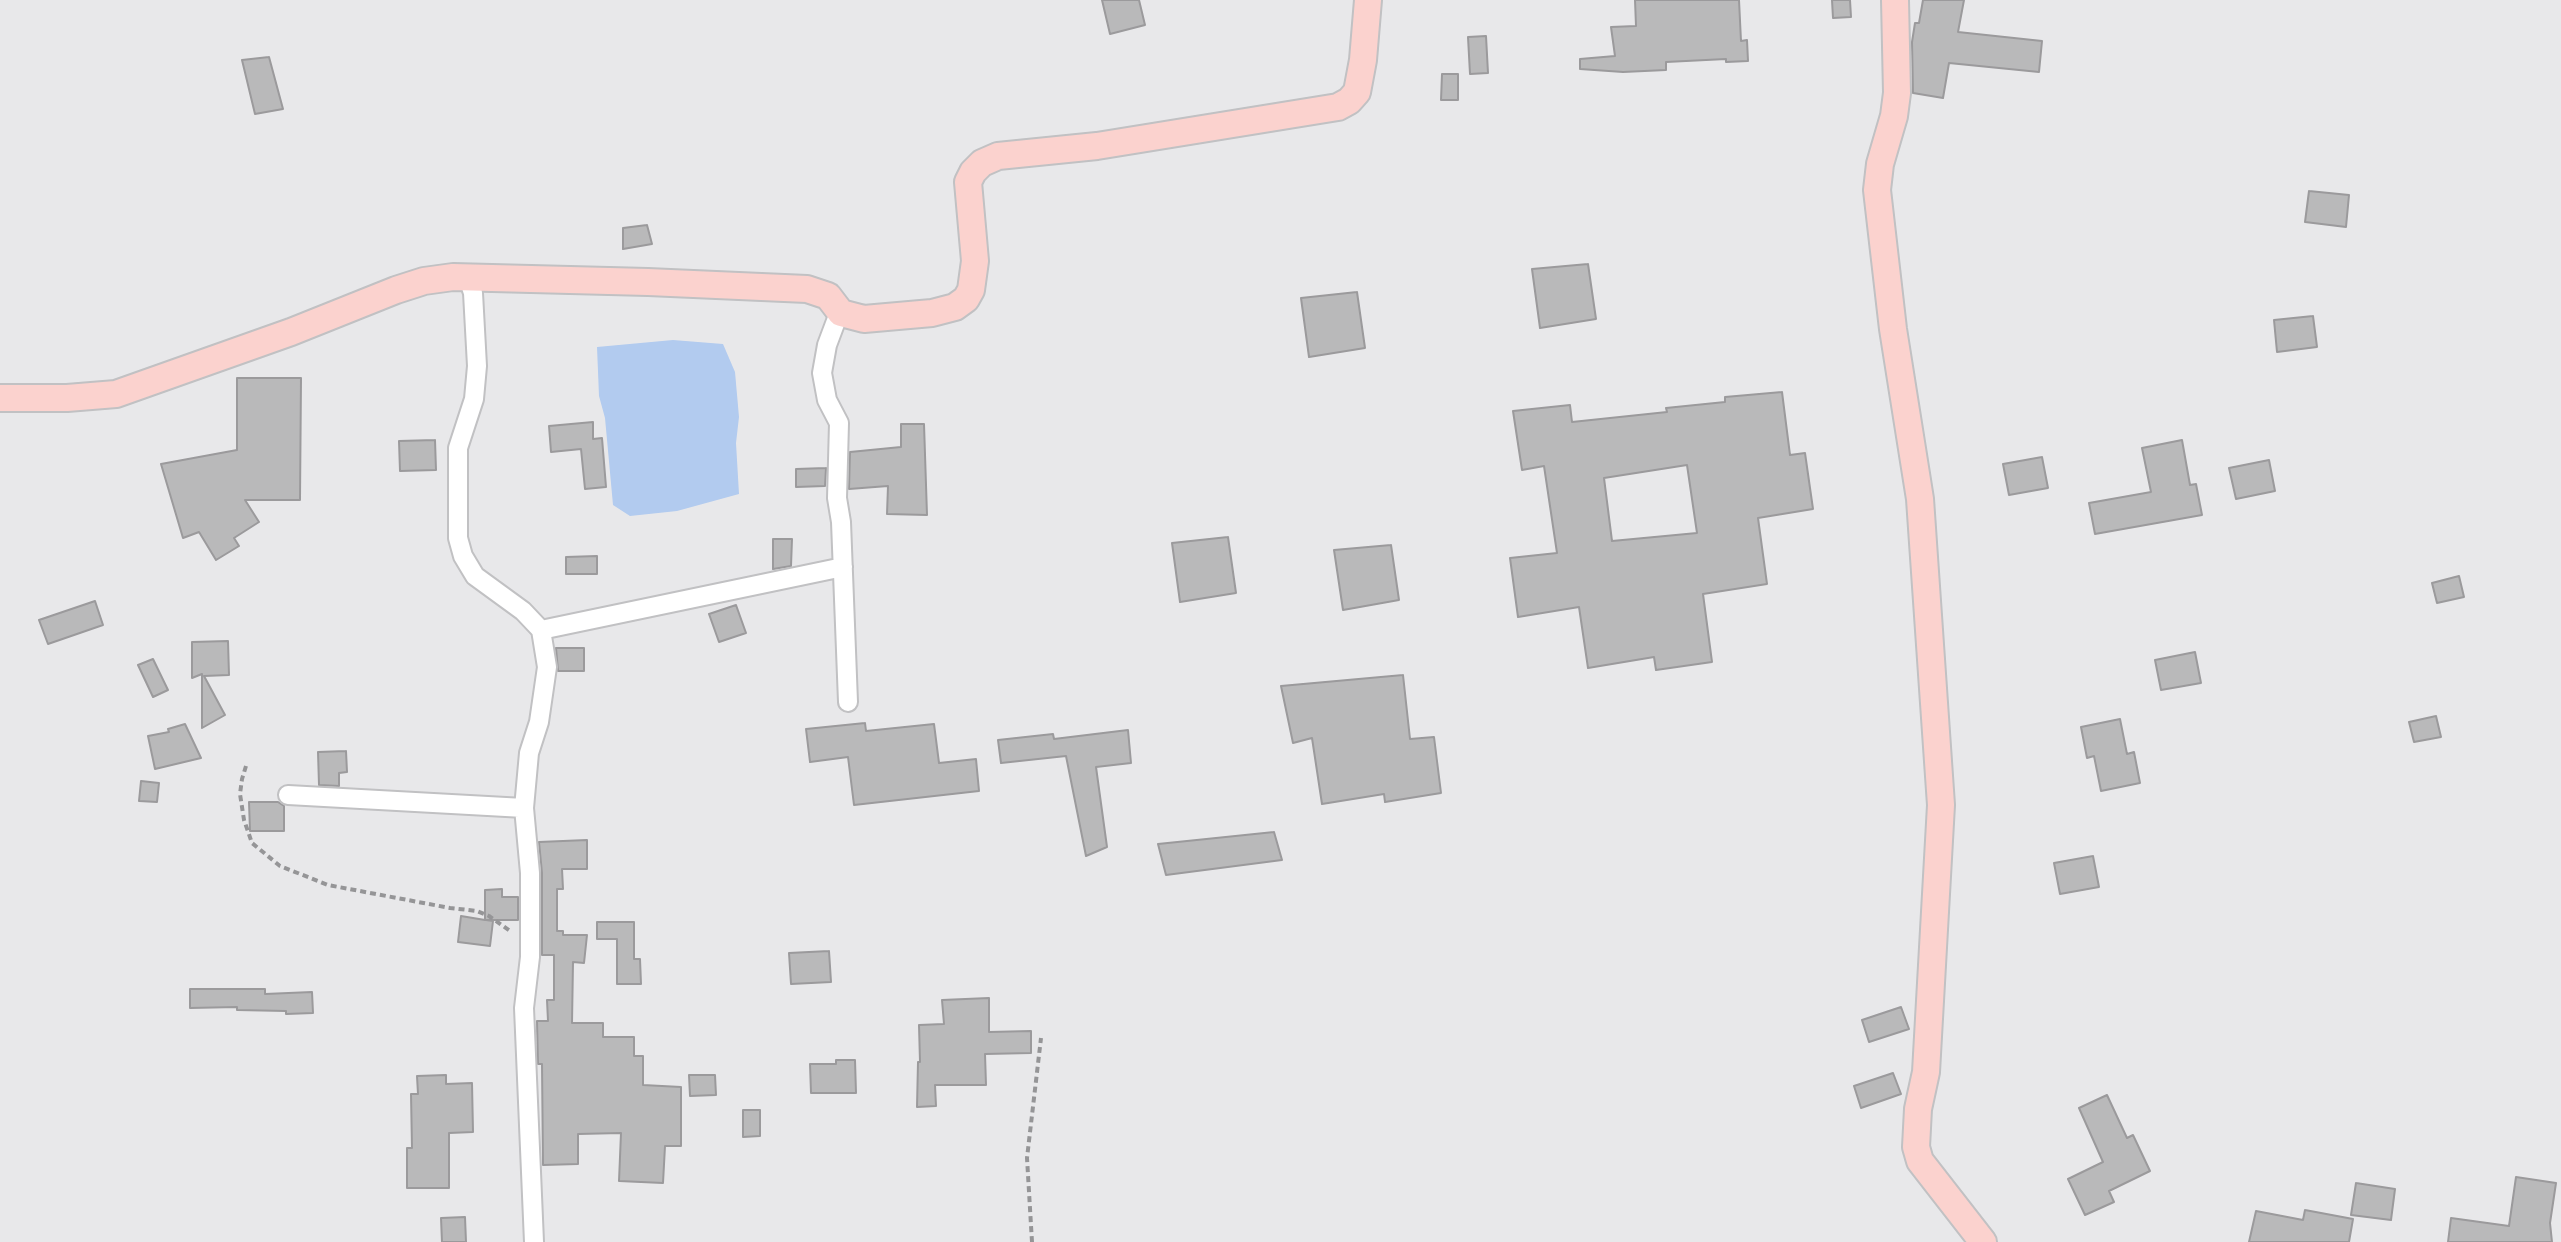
<!DOCTYPE html>
<html>
<head>
<meta charset="utf-8">
<style>
	body { margin:0 }
	canvas { display:block; background:#e8e8ea }
</style>
</head>
<body>
<canvas width="2561" height="1242"></canvas>
<script>
const ctx = document.querySelector('canvas').getContext('2d');
ctx.lineJoin = 'round';
function paint(path, color) { ctx.fillStyle = color; ctx.fill(path, 'evenodd'); }
const poly = rows => new Path2D(rows.map(r => 'M' + r).join(''));
function trace(path, color, width, dash) { ctx.strokeStyle = color; ctx.lineWidth = width; ctx.lineCap = dash ? 'butt' : 'round'; ctx.setLineDash(dash || []); ctx.stroke(path); }
const water = poly([
	[673,340,723,344,735,372,739,417,736,443,739,494,677,511,630,516,613,505,605,418,599,396,597,347]
]);
const building = poly([
	[1102,0,1139,0,1145,25,1110,34,1102,0],
	[1635,0,1739,0,1741,41,1747,40,1748,61,1726,62,1726,59,1666,62,1666,70,1623,72,1580,69,1580,59,1615,56,1611,27,1636,26,1635,0],
	[1832,0,1850,0,1851,17,1833,18,1832,0],
	[1923,0,1964,0,1958,32,2042,41,2039,72,1949,63,1943,98,1913,93,1912,42,1915,23,1919,23,1923,0],
	[1486,36,1488,73,1470,74,1468,37,1486,36],
	[269,57,283,109,255,114,242,60,269,57],
	[1442,74,1458,74,1458,100,1441,100,1442,74],
	[2309,191,2349,195,2346,227,2305,222,2309,191],
	[647,225,652,244,623,249,623,228,647,225],
	[1588,264,1596,319,1540,328,1532,269,1588,264],
	[1357,292,1365,348,1309,357,1301,298,1357,292],
	[2313,316,2317,347,2277,352,2274,320,2313,316],
	[237,378,301,378,300,500,245,500,259,522,234,538,239,546,216,560,199,532,183,538,161,464,237,450,237,378],
	[1782,392,1790,455,1805,453,1813,509,1758,518,1767,584,1703,594,1712,662,1656,670,1654,657,1588,668,1579,607,1518,617,1510,558,1557,553,1544,466,1522,470,1513,411,1570,405,1572,422,1667,412,1666,408,1725,402,1725,397,1782,392],
	[1687,465,1697,533,1612,541,1604,478,1687,465],
	[593,422,593,439,602,438,606,487,585,489,581,449,551,452,549,426,593,422],
	[901,424,924,424,927,515,887,514,888,486,849,489,850,452,901,447,901,424],
	[435,440,436,470,400,471,399,441,435,440],
	[2182,440,2190,485,2196,484,2202,515,2095,534,2089,503,2151,492,2142,448,2182,440],
	[2042,457,2048,488,2009,495,2003,464,2042,457],
	[2269,460,2275,491,2236,499,2229,468,2269,460],
	[826,468,825,486,796,487,796,469,826,468],
	[1228,537,1236,593,1180,602,1172,543,1228,537],
	[773,539,792,539,791,566,773,569,773,539],
	[1391,545,1399,600,1343,610,1334,550,1391,545],
	[597,556,597,574,566,574,566,557,597,556],
	[2459,576,2464,597,2437,603,2432,583,2459,576],
	[95,601,103,625,48,644,39,620,95,601],
	[736,605,746,633,719,642,709,614,736,605],
	[228,641,229,675,204,676,225,715,202,728,202,674,192,678,192,642,228,641],
	[556,648,584,648,584,671,558,671,556,648],
	[2195,652,2201,683,2161,690,2155,660,2195,652],
	[153,659,168,690,153,697,138,665,153,659],
	[1403,675,1410,739,1434,737,1441,793,1385,802,1384,794,1322,804,1312,738,1293,743,1281,686,1403,675],
	[2436,716,2441,737,2414,742,2409,722,2436,716],
	[2120,719,2127,754,2134,752,2140,783,2101,791,2094,756,2087,758,2081,727,2120,719],
	[865,723,866,731,934,724,939,763,976,759,979,791,854,805,848,757,810,762,806,729,865,723],
	[185,724,201,758,155,769,148,736,169,732,168,729,185,724],
	[1128,730,1131,763,1096,767,1107,847,1086,856,1066,756,1001,763,998,740,1053,734,1054,739,1128,730],
	[346,751,347,772,339,773,339,786,319,785,318,752,346,751],
	[141,781,159,783,157,802,139,801,141,781],
	[249,802,278,802,284,806,284,831,250,831,249,802],
	[1274,832,1282,860,1166,875,1158,844,1274,832],
	[587,840,587,869,562,869,563,889,557,889,557,931,563,931,563,935,587,935,584,963,573,962,572,1023,603,1023,603,1037,634,1037,634,1056,643,1056,643,1085,681,1087,681,1146,665,1146,663,1183,619,1181,621,1133,578,1134,578,1164,543,1165,542,1064,538,1064,537,1021,548,1021,547,1000,554,1000,554,955,542,955,542,873,539,842,587,840],
	[2093,856,2099,887,2060,894,2054,863,2093,856],
	[502,889,502,897,518,897,518,920,486,920,493,921,490,946,458,942,461,916,485,920,485,890,502,889],
	[597,922,634,922,634,959,640,959,641,984,617,984,617,939,597,939,597,922],
	[829,951,831,982,791,984,789,953,829,951],
	[190,989,265,989,265,994,312,992,313,1013,286,1014,286,1011,237,1010,237,1007,190,1008,190,989],
	[989,998,989,1032,1031,1031,1031,1053,985,1054,986,1085,935,1085,936,1106,917,1107,918,1062,920,1062,919,1025,944,1024,942,1000,989,998],
	[1901,1007,1909,1029,1869,1042,1862,1020,1901,1007],
	[836,1060,855,1060,856,1093,811,1093,810,1064,836,1064,836,1060],
	[1893,1073,1901,1094,1861,1108,1854,1086,1893,1073],
	[446,1075,446,1084,472,1083,473,1132,449,1133,449,1188,407,1188,407,1148,412,1148,411,1094,418,1094,417,1076,446,1075],
	[689,1075,715,1075,716,1095,690,1096,689,1075],
	[2107,1095,2127,1138,2133,1135,2150,1171,2109,1191,2114,1202,2085,1215,2068,1179,2103,1162,2079,1108,2107,1095],
	[743,1110,760,1110,760,1136,743,1137,743,1110],
	[2516,1177,2556,1183,2550,1223,2552,1242,2448,1242,2451,1218,2509,1226,2516,1177],
	[2356,1183,2395,1189,2391,1220,2351,1215,2356,1183],
	[2305,1210,2353,1219,2349,1242,2249,1242,2256,1211,2303,1220,2305,1210],
	[465,1217,466,1242,442,1242,441,1218,465,1217]
]);
const path = poly([
	[246,766,242,779,240,794,244,820,252,843,280,866,328,885,450,908,477,911,489,916,510,931],
	[1032,1242,1027,1158,1041,1038]
]);
const street = poly([
	[468,278,473,293,477,366,474,399,458,448,458,538,463,556,475,576,523,611,541,630,547,667,539,722,529,753,524,808,530,873,530,957,524,1008,534,1242],
	[841,313,836,321,827,345,822,373,827,400,839,423,837,498,841,522,848,702],
	[541,630,843,567],
	[288,795,524,808]
]);
const secondary = poly([
	[1895,0,1897,93,1894,116,1880,164,1877,190,1893,329,1920,499,1941,805,1926,1072,1918,1109,1916,1147,1920,1161,1983,1242],
	[0,398,67,398,116,394,291,332,396,290,424,281,453,277,648,282,807,289,828,296,841,313,864,319,932,313,955,307,966,299,971,290,975,261,968,182,973,172,982,163,998,156,1097,146,1338,107,1349,101,1357,92,1363,60,1368,0]
]);
paint(water, '#b2cbef');
paint(building, '#b9b9ba');
trace(building, '#9b9a9c', 2);
trace(street, '#c1c1c3', 22);
trace(secondary, '#c1c1c3', 30);
trace(path, '#959597', 4, [6, 4]);
trace(street, '#fff', 18);
trace(secondary, '#fbd2ce', 26);
</script>
</body>
</html>
